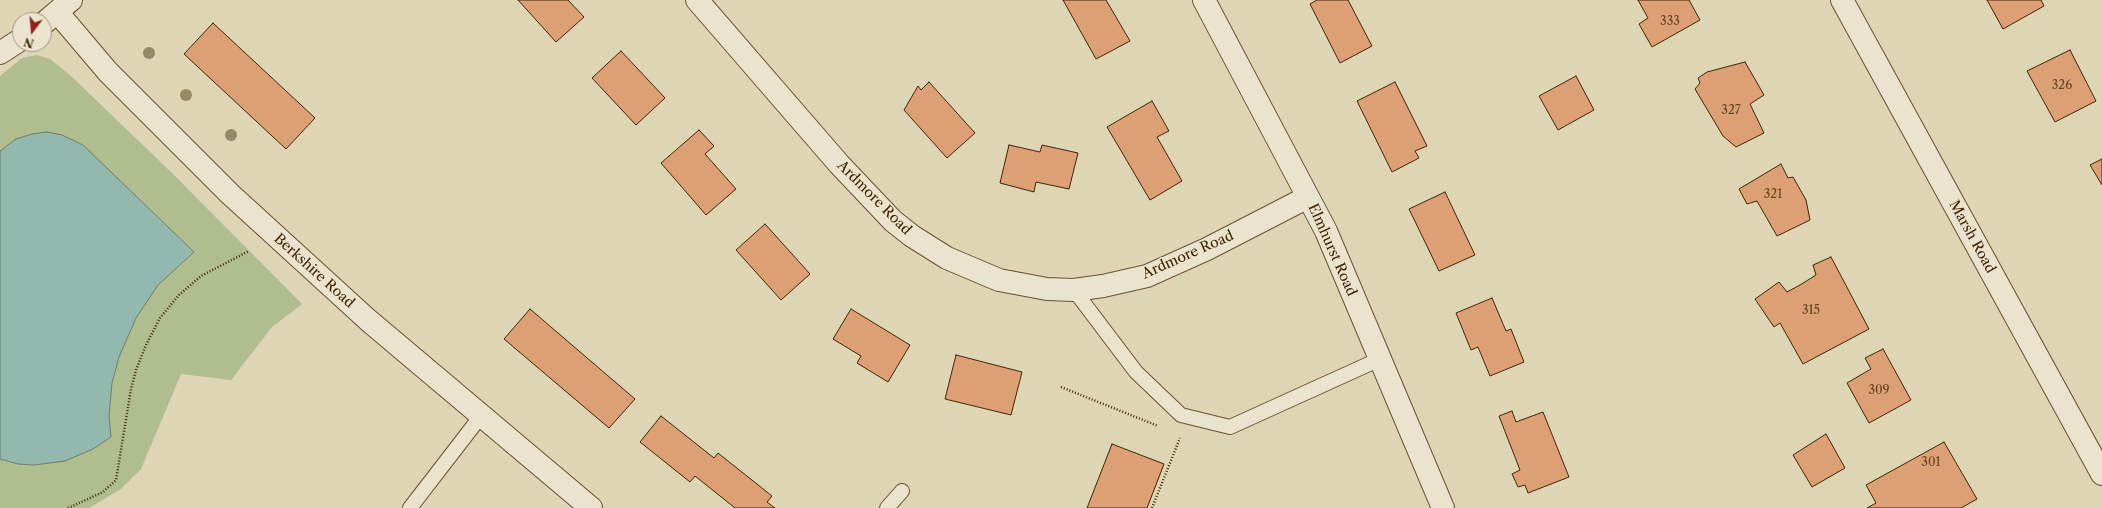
<!DOCTYPE html>
<html>
<head>
<meta charset="utf-8">
<style>
	body { margin:0 }
	#map { position:relative; width:2102px; height:508px; overflow:hidden; background:#ded5b5; font-family:"Libre Caslon Text",serif }
	canvas { display:block }
	.north { position:absolute; left:12px; top:12px; width:40px; height:40px; box-sizing:border-box; background:#eae4cf; border:1px solid #a5987e; border-radius:50%; rotate:196deg; font-size:11px; font-weight:700; line-height:16px; text-align:center; color:#3e2504 }
	.north::after { content:''; display:block; margin:auto; width:14px; height:18px; background:#8f2418; clip-path:polygon(50% 0,100% 100%,50% 72%,0 100%) }
</style>
</head>
<body>
<div id="map">
<canvas width="2102" height="508"></canvas>
<div class="north">N</div>
</div>
<script>
const ctx = document.querySelector('canvas').getContext('2d');
ctx.lineJoin = 'round';
function paint(path, color) { ctx.fillStyle = color; ctx.fill(path, 'evenodd'); }
const poly = rows => new Path2D(rows.map(r => 'M' + r).join(''));
function trace(path, color, width, dash) { ctx.strokeStyle = color; ctx.lineWidth = width; ctx.lineCap = dash ? 'butt' : 'round'; ctx.setLineDash(dash || []); ctx.stroke(path); }
function label(font, color, halo, rows, align = 'center') {
  ctx.font = font + ' "Libre Caslon Text",serif'; ctx.lineWidth = 3; ctx.setLineDash([]); ctx.textBaseline = 'middle'; ctx.strokeStyle = halo; ctx.fillStyle = color; for (const [text, x, y, turn = 0] of rows) {
    ctx.save(); ctx.translate(x, y); ctx.rotate((+turn || 0) * Math.PI / 180); ctx.textAlign = isNaN(turn) ? turn : align; if (halo) ctx.strokeText(text, 0, 0); ctx.fillText(text, 0, 0); ctx.restore();
  }
}
const green = poly([
	[37,55,50,59,71,76,172,173,302,304,272,327,231,380,181,374,141,469,121,489,89,508,0,508,0,76,22,58]
]);
const water = poly([
	[47,132,62,135,83,145,194,252,158,285,136,318,119,357,112,383,109,416,111,437,93,449,65,461,34,465,18,464,0,459,0,151,16,139,32,134,47,132]
]);
const building = poly([
	[518,0,568,0,584,17,556,42,518,0],
	[1063,0,1106,0,1130,41,1096,59,1063,0],
	[1317,0,1348,0,1372,46,1340,63,1310,4,1317,0],
	[1638,0,1689,0,1700,20,1652,47,1639,24,1648,18,1638,0],
	[1987,0,2041,0,2044,6,2003,29,1987,0],
	[213,23,315,118,286,149,184,54,213,23],
	[2070,50,2096,101,2055,122,2027,71,2070,50],
	[621,51,665,98,636,125,592,78,621,51],
	[1745,62,1764,95,1750,104,1764,133,1736,147,1723,136,1695,89,1700,83,1698,78,1707,72,1745,62],
	[1576,76,1594,110,1558,130,1539,96,1576,76],
	[929,82,975,133,947,158,904,110,918,86,921,90,929,82],
	[1395,82,1427,146,1415,151,1419,158,1392,172,1357,101,1395,82],
	[1152,101,1169,131,1157,137,1182,181,1150,200,1107,127,1152,101],
	[699,130,714,146,705,154,736,189,706,215,661,163,699,130],
	[1009,145,1040,152,1042,145,1078,153,1069,189,1036,182,1034,192,1000,183,1009,145],
	[2102,159,2102,185,2090,165,2102,159],
	[1781,164,1788,178,1793,177,1806,200,1810,220,1777,236,1757,201,1747,204,1739,189,1781,164],
	[1445,192,1475,255,1439,271,1409,209,1445,192],
	[765,224,810,274,781,300,736,250,765,224],
	[1831,257,1869,329,1803,364,1780,323,1774,327,1755,299,1779,282,1787,292,1800,285,1816,275,1813,265,1831,257],
	[1492,298,1506,331,1511,329,1524,362,1490,376,1478,347,1471,350,1456,313,1492,298],
	[530,309,635,399,609,428,504,339,530,309],
	[851,309,910,345,888,382,857,363,861,356,833,339,851,309],
	[1883,349,1911,400,1869,423,1847,383,1871,369,1865,358,1883,349],
	[956,355,1022,372,1011,415,945,399,956,355],
	[1512,411,1516,422,1543,412,1569,477,1528,493,1525,485,1518,487,1512,474,1520,470,1499,416,1512,411],
	[661,416,714,458,718,453,772,496,767,502,775,508,735,508,695,476,690,482,640,442,661,416],
	[1826,434,1845,468,1812,487,1793,455,1826,434],
	[1944,442,1977,499,1961,508,1867,508,1876,503,1866,485,1944,442],
	[1112,444,1164,464,1147,508,1087,508,1112,444]
]);
const path = poly([
	[1061,387,1158,426],
	[68,508,103,492,116,480,131,389,136,370,146,345,160,318,179,295,201,276,249,251],
	[1152,508,1180,438]
]);
const service = poly([
	[1074,290,1136,372,1181,415,1230,427,1380,359],
	[410,508,481,416],
	[887,508,902,491]
]);
const minor = poly([
	[697,0,839,164,893,221,912,236,947,258,999,280,1047,289,1074,290,1103,286,1147,276,1207,249,1308,197],
	[1204,0,1326,231,1443,508],
	[58,13,108,72,230,194,368,320,591,508],
	[44,23,71,0],
	[0,53,20,40]
]);
const tertiary = poly([
	[1842,0,2102,474]
]);
const trees = [
	[149,53],
	[186,95],
	[231,135]
];
const numberNames = [
	["333",1670,22],
	["326",2062,86],
	["327",1731,111],
	["321",1773,195],
	["315",1811,311],
	["309",1879,391],
	["301",1931,463]
];
const streetNames = [
	["Ardmore Road",874,198,45],
	["Marsh Road",1972,237,61],
	["Elmhurst Road",1332,250,66],
	["Ardmore Road",1188,255,-24],
	["Berkshire Road",314,271,42]
];
paint(green, '#b0bd8e');
paint(water, '#93b9ae');
trace(water, '#717e6a', 1);
paint(building, '#dda075');
trace(building, '#3e2504', 1);
trace(service, '#665130', 16);
trace(minor, '#665130', 24);
trace(tertiary, '#665130', 24);
trace(path, '#3e2504', 2.5, [1, 2]);
trace(service, '#eae4cf', 14);
trace(minor, '#eae4cf', 22);
trace(tertiary, '#eae4cf', 22);
ctx.fillStyle = '#958966';
for (const [x, y] of trees) { ctx.beginPath(); ctx.arc(x, y, 6, 0, 2 * Math.PI); ctx.fill(); }
label('12px', '#664420', null, numberNames);
label('14px', '#3e2504', '#eae4cf', streetNames);
</script>
</body>
</html>
